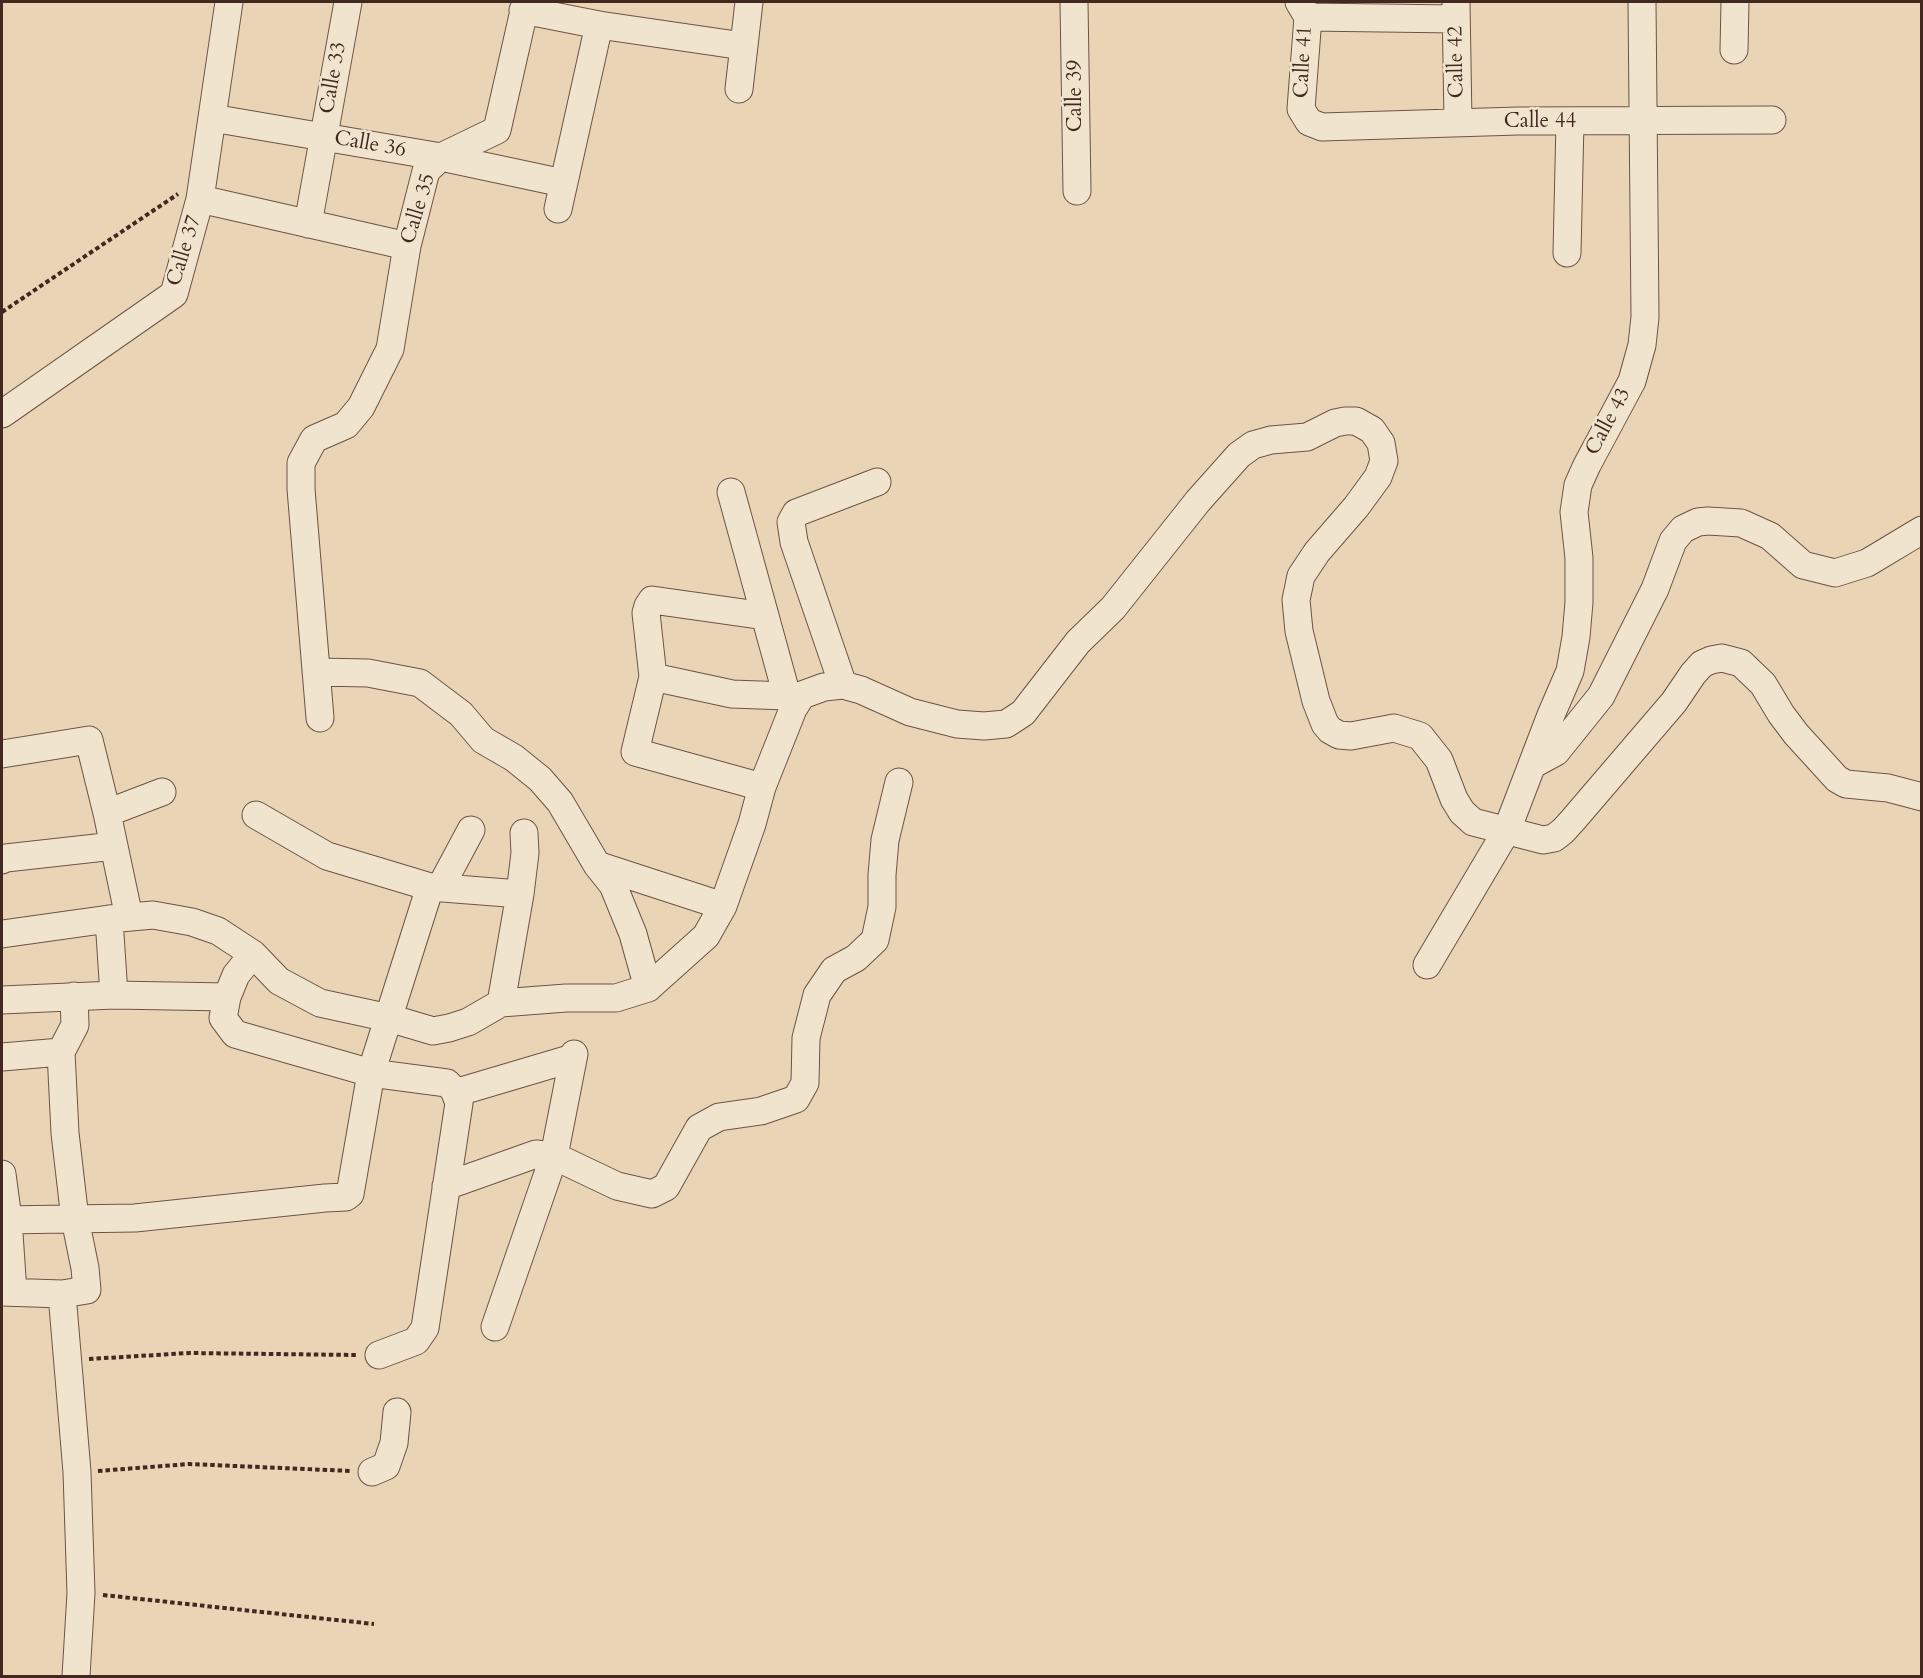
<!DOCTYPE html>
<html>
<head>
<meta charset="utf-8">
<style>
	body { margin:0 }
	#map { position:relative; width:1923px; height:1678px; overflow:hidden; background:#e9d5b5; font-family:Cardo,serif }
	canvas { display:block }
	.frame { position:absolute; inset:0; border:3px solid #412920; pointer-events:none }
</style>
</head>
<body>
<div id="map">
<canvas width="1923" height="1678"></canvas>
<div class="frame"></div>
</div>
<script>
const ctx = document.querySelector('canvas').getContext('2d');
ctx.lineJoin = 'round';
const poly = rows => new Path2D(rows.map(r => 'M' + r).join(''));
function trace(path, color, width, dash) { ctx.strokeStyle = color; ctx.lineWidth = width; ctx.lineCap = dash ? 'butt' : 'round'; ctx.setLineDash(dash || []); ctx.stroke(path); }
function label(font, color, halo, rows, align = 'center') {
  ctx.font = font + ' Cardo,serif'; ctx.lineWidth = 5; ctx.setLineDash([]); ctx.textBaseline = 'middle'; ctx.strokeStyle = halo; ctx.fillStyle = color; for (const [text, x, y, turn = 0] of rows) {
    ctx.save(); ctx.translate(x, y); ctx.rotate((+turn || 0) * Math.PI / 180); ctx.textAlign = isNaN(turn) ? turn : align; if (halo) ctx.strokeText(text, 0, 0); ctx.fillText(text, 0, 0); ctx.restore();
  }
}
const path = poly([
	[2,312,178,194],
	[89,1359,189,1353,357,1355],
	[98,1471,189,1464,351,1471],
	[103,1595,374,1624]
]);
const minor = poly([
	[1074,2,1077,191],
	[1299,2,1308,17,1301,109,1309,122,1322,127,1518,121,1772,120],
	[1456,2,1458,122],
	[523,10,599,25,743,46],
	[1308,17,1456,19],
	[1734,50,1735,2],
	[739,89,749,2],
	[212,118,441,157,563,183],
	[200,199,407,246],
	[558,209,599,25],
	[308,224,348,2],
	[1567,253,1570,122],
	[2,414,174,294,200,199,229,2],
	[731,492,787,696,793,709],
	[765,616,652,600,648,606,646,613,653,677,732,694,787,696],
	[317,672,368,673,420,683,461,714,483,740,514,758,540,779,560,802,597,865,723,906],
	[653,677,635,752,762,787],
	[843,685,794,542,791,522,796,513,877,482],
	[320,718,301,489,301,463,314,439,346,425,361,407,390,349,407,246,426,171,441,157,497,130,526,2],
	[2,754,89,740,107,813,129,917],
	[1532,765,1556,752,1601,696,1655,589,1673,541,1683,529,1698,522,1708,521,1741,523,1770,536,1803,565,1835,573,1867,563,1922,530],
	[107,813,162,792],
	[256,815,327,856,430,887,520,894,501,1003],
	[2,860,6,858,114,846],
	[597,865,613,885,633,934,648,988],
	[440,888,471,830],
	[520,894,525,853,524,833],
	[109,919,114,995],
	[2,934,109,919,153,915,192,922,218,931,253,954,279,981,320,1003,389,1018,433,1031,449,1028,468,1022,501,1003,566,998,616,998,648,988,706,936,723,906,752,824,762,787,793,709,802,695,824,687,843,685,861,690,910,712,957,724,984,726,1006,724,1023,713,1078,642,1113,608,1198,501,1239,455,1253,445,1271,440,1307,437,1335,423,1345,421,1356,421,1372,430,1381,443,1384,461,1378,477,1356,507,1317,552,1301,576,1296,600,1299,631,1316,701,1325,724,1330,730,1339,735,1351,736,1394,728,1420,736,1439,760,1454,799,1462,812,1473,822,1543,840,1554,838,1563,831,1573,820,1674,702,1693,674,1702,664,1711,660,1722,658,1741,663,1763,684,1781,714,1796,734,1837,779,1846,784,1888,788,1922,797],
	[253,954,236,975,227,997,223,1018,235,1034,371,1073,447,1083,454,1090,459,1103,425,1328,416,1341,379,1355],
	[1427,965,1507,830,1551,715,1570,671,1576,637,1579,602,1579,558,1574,512,1578,485,1587,465,1632,381,1642,345,1645,317,1642,2],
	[2,1000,114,995,227,997],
	[2,1057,61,1052],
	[455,1093,573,1058],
	[2,1174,8,1219,13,1292],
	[446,1186,536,1154,554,1156,617,1186,652,1194,666,1187,699,1128,719,1117,761,1111,796,1099,805,1083,806,1038,817,995,834,970,856,958,875,940,882,907,882,875,885,840,899,782],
	[2,1220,135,1218,325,1198,346,1197,350,1194,371,1073,430,887],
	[2,1292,62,1294,87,1290,85,1268,75,1219,65,1133,61,1052,75,1025,74,996],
	[62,1294,77,1472,81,1593,76,1676],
	[495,1327,554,1156,574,1054],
	[372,1472,386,1466,394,1443,397,1412]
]);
const streetNames = [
	["Calle 41",1304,62,-87],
	["Calle 42",1457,62,-91],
	["Calle 33",334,78,-80],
	["Calle 39",1076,96,-90],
	["Calle 44",1540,122],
	["Calle 36",370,145,10],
	["Calle 35",419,209,-73],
	["Calle 37",185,251,-73],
	["Calle 43",1609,422,-62]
];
trace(minor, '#6b5445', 29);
trace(path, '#412920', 4, [4.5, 3]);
trace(minor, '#f1e4cf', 27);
label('21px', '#412920', '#f1e4cf', streetNames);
</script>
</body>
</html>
